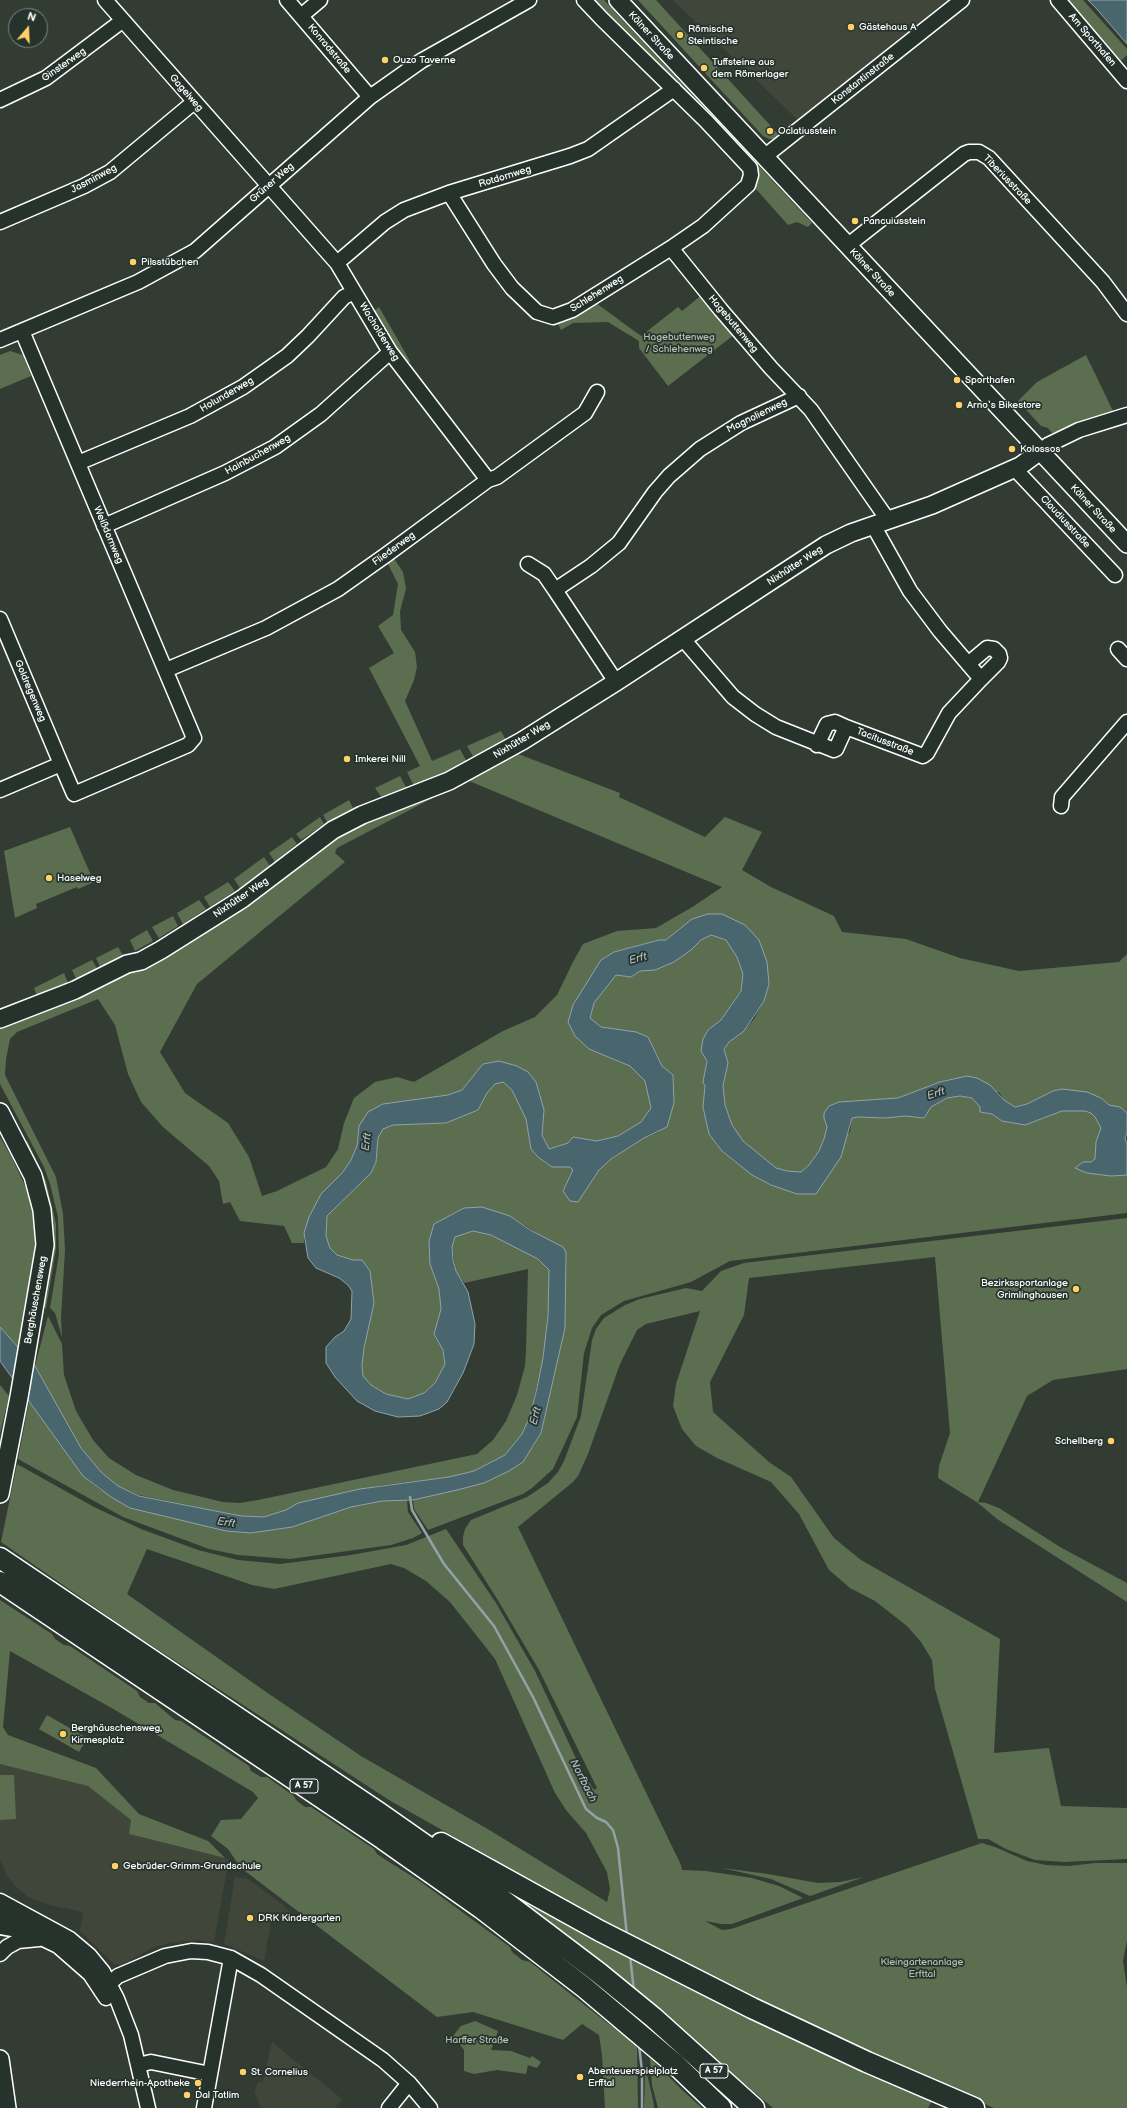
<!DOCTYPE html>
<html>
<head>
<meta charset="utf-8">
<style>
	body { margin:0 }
	#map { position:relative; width:1127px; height:2108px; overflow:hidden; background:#323c33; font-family:"Balsamiq Sans",sans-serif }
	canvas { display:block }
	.north { position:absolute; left:8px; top:8px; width:40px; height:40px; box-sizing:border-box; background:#26332d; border:1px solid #7d8581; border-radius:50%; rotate:19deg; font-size:11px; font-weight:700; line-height:16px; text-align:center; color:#fff }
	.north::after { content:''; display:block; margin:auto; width:14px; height:18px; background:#ffd166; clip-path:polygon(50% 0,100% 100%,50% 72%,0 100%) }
</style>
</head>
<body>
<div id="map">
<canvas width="1127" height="2108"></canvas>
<div class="north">N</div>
</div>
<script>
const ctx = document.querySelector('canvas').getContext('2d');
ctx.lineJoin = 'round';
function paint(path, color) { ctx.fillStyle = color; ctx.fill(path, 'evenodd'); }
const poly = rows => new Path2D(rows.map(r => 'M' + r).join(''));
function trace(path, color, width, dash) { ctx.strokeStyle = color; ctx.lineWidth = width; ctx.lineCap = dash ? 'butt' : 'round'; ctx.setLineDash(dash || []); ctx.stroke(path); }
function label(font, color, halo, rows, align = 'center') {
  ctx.font = font + ' "Balsamiq Sans",sans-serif'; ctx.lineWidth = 3.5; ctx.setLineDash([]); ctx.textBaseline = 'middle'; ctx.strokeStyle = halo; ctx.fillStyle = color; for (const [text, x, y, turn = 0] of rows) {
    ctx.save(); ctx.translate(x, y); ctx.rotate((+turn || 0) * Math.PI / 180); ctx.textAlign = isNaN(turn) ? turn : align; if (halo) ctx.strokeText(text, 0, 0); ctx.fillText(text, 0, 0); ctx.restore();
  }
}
const built = poly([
	[673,0,952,0,799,121],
	[0,1764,88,1785,131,1820,129,1834,229,1859,214,1942,197,1940,169,1943,152,1948,122,1965,114,1964,80,1931,83,1912,49,1905,28,1897,15,1886,6,1874,0,1859],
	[235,1877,248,1879,283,1905,299,1921,272,1916,264,1961,224,1944],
	[272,2042,342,2099,335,2108,261,2108,254,2090,256,2089,257,2083,263,2081]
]);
const green = poly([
	[591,0,604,0,812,223,808,227,797,222,788,225,755,188,758,180],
	[625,0,632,0,765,144,759,143],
	[638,0,656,0,779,135,775,139,769,139,763,136],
	[1062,0,1083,0,1127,49,1127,55,1117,64],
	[703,294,735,334,668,386,639,348,639,341,608,322,573,323,561,330,558,324,572,318,596,303,641,336,678,307,682,311],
	[379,307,410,361,407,365,374,311],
	[10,351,23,355,31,376,0,389,0,355],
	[1086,355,1113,411,1058,432,1052,433,1048,428,1041,426,1018,401,1037,382],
	[393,557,403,572,406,589,400,611,401,630,415,652,417,667,414,680,405,701,432,761,460,749,467,762,414,786,407,772,420,766,369,668,394,653,378,626,393,615,398,584,387,562],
	[501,731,506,740,474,758,467,746],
	[513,752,620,793,619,797,705,837,725,817,762,832,742,870,771,887,834,916,842,932,906,939,960,958,1019,971,1119,962,1127,954,1127,1113,1124,1110,1109,1105,1101,1098,1062,1089,1053,1091,1027,1104,1015,1107,1004,1100,999,1092,913,1093,898,1098,829,1106,824,1113,824,1118,827,1127,824,1139,819,1151,809,1165,801,1172,787,1171,776,1168,743,1142,732,1125,725,1105,723,1086,728,1063,724,1049,729,1042,744,1031,754,1019,764,1001,769,984,759,940,681,928,666,940,658,940,614,952,601,960,573,1005,589,1049,630,1066,645,1081,651,1108,641,1122,618,1136,597,1141,573,1137,568,1143,549,1149,542,1135,544,1110,528,1072,499,1061,483,1064,462,1090,359,1126,357,1146,351,1160,343,1172,321,1194,304,1233,304,1243,292,1243,284,1226,240,1221,230,1202,223,1204,219,1181,209,1166,163,1127,141,1102,128,1074,115,1025,98,999,17,1032,10,1039,6,1059,5,1075,56,1177,63,1214,65,1250,61,1318,62,1337,55,1313,50,1308,59,1254,58,1217,50,1184,44,1167,0,1084,0,1025,65,998,336,835],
	[467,780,722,887,694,906,656,928,617,931,583,944,573,962,557,995,535,1017,503,1031,414,1082,397,1077,375,1082,354,1098,344,1123,338,1149,326,1167,277,1191,262,1196,249,1157,228,1123,185,1093,160,1052,197,984,345,862,335,853,337,848],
	[400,776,407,789,382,798,375,788],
	[349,800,353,808,327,822,323,815],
	[320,817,324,824,301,840,296,834],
	[70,827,94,882,78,889,77,887,36,904,37,908,15,918,4,851],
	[292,837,297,844,275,862,269,853],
	[264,857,270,866,240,888,234,879],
	[228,882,235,891,210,907,204,897],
	[199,900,206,909,183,924,177,913],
	[173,916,178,926,159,938,152,927],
	[147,930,153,941,135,951,130,940],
	[711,935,726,940,737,957,743,974,741,990,721,1020,708,1030,704,1095,709,1134,722,1151,752,1175,771,1185,782,1188,850,1132,852,1118,858,1117,885,1118,905,1116,924,1118,931,1107,947,1098,960,1096,972,1098,980,1107,980,1112,992,1114,1002,1121,1025,1125,1062,1111,1085,1111,1091,1113,1095,1117,1101,1128,1096,1142,1095,1159,1091,1162,1083,1162,1076,1168,1111,1176,1127,1175,1127,1213,730,1261,691,1282,624,1301,601,1315,592,1328,584,1353,577,1417,553,1469,532,1488,523,1494,428,1530,414,1509,413,1500,484,1483,509,1471,533,1447,541,1433,565,1328,566,1252,510,1216,464,1208,434,1224,429,1241,430,1264,439,1289,441,1309,435,1334,443,1350,445,1364,435,1383,424,1393,408,1399,386,1394,371,1385,363,1376,362,1365,364,1348,374,1303,370,1271,362,1260,353,1260,337,1255,330,1248,326,1236,327,1216,371,1173,376,1162,378,1138,383,1129,393,1125,446,1123,478,1110,487,1093,495,1084,503,1082,512,1090,527,1119,531,1149,538,1157,552,1167,570,1167,573,1170,563,1191,578,1202,599,1170,611,1159,644,1138,659,1132,671,1112,674,1103,673,1075,662,1066,656,1052,636,1032,601,1027,590,1019,594,1003,616,975,631,977,640,971,655,970,691,950,701,940],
	[118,947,124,957,101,969,96,958],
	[92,960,98,970,76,979,72,970],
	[64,973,68,983,37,996,34,988],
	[0,1137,11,1156,30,1196,34,1209,35,1251,18,1347,0,1327],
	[27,1140,46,1181,56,1224,56,1249,46,1308,40,1307,43,1289,30,1153,27,1145],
	[1127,1218,1127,1369,1053,1380,1027,1396,978,1502,986,1503,999,1508,1060,1547,1127,1583,1127,1602,997,1519,978,1503,938,1478,939,1466,950,1433,935,1257,749,1278,744,1315,710,1382,713,1412,769,1462,791,1477,834,1538,861,1560,1000,1639,994,1753,1049,1748,1061,1806,1127,1808,1127,1859,1064,1862,1035,1860,1006,1849,988,1839,978,1839,935,1689,932,1660,921,1642,907,1626,875,1601,850,1588,829,1570,799,1514,771,1482,717,1458,696,1446,682,1429,673,1406,676,1384,700,1311,646,1324,637,1330,620,1364,588,1454,578,1476,573,1482,518,1527,681,1865,682,1870,706,1871,752,1878,779,1886,803,1898,732,1924,721,1924,705,1921,722,1930,731,1929,982,1843,995,1847,1027,1861,1046,1865,1068,1866,1096,1863,1127,1863,1127,1940,1123,1961,1127,1988,1127,2108,994,2108,864,2051,706,1975,594,1916,389,1800,128,1630,1,1542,17,1464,94,1507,141,1529,198,1550,238,1560,280,1564,351,1555,406,1545,446,1529,496,1603,535,1671,581,1769,594,1790,597,1788,539,1670,499,1602,463,1545,463,1537,465,1529,471,1520,527,1497,548,1483,558,1472,564,1461,581,1416,592,1340,596,1329,604,1318,625,1305,640,1299,686,1288,702,1291,721,1271,744,1263],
	[147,1549,252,1585,274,1589,391,1564,404,1568,426,1581,450,1602,495,1659,555,1793,566,1810,586,1833,607,1872,610,1889,607,1902,491,1831,361,1756,269,1694,127,1594],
	[473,1231,491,1235,517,1248,538,1259,549,1270,548,1316,543,1358,530,1416,522,1434,505,1455,474,1471,449,1477,383,1485,298,1503,286,1510,264,1517,241,1516,139,1495,118,1486,101,1472,81,1448,35,1366,48,1316,62,1344,64,1375,76,1411,93,1440,109,1458,136,1475,173,1490,223,1502,240,1503,258,1500,477,1454,493,1440,506,1421,517,1395,525,1366,526,1351,528,1269,464,1283,456,1271,452,1247,455,1237],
	[0,1385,9,1396,0,1434],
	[29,1401,83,1476,99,1489,130,1508,226,1531,251,1533,292,1527,351,1507,382,1501,407,1500,408,1512,422,1533,413,1538,391,1545,290,1559,238,1555,209,1549,123,1517,18,1459],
	[0,1600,52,1634,55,1639,64,1645,70,1646,137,1691,140,1697,149,1703,155,1703,175,1720,181,1721,249,1766,251,1771,261,1777,267,1777,294,1796,296,1800,305,1807,311,1807,374,1849,377,1854,386,1860,421,1882,510,1947,512,1952,522,1960,530,1962,610,2025,622,2032,637,2045,638,2108,605,2108,602,2055,599,2035,582,2024,563,2040,473,2012,437,2017,241,1868,228,1849,211,1836,221,1820,241,1819,258,1798,253,1792,115,1710,10,1651,3,1727,8,1735,96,1768,139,1814,208,1841,225,1858,129,1834,131,1820,88,1786,0,1764],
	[47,1715,87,1738,79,1752,39,1729],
	[0,1775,14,1775,16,1819,0,1820],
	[474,1868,933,2099,928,2108,773,2108,549,1921],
	[722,1868,768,1874,818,1883,840,1882,864,1877,810,1896,771,1879],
	[475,2021,498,2031,491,2050,511,2051,530,2058,532,2056,541,2062,537,2068,528,2065,526,2074,497,2070,474,2074,464,2071,464,2050,453,2036,461,2026],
	[650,2058,681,2089,702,2108,658,2108,652,2085],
	[647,2074,653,2100,654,2108,644,2108,645,2075]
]);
const water = poly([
	[1088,0,1127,0,1127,44,1095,7,1088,0],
	[708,914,722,914,745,925,759,940,767,962,769,984,764,1001,744,1031,729,1042,724,1049,728,1063,723,1086,725,1105,732,1125,743,1141,776,1168,787,1171,801,1172,809,1165,819,1151,824,1139,827,1127,824,1118,824,1113,829,1106,839,1102,898,1098,940,1082,967,1076,977,1078,990,1085,1004,1100,1015,1107,1027,1104,1053,1091,1062,1089,1087,1092,1101,1098,1109,1105,1120,1107,1127,1113,1127,1133,1125,1138,1127,1144,1127,1175,1111,1176,1087,1173,1075,1168,1083,1162,1091,1162,1095,1159,1096,1142,1101,1128,1095,1117,1091,1113,1085,1111,1062,1111,1025,1125,1002,1121,992,1114,980,1112,980,1107,972,1098,960,1096,947,1098,931,1107,924,1118,905,1116,885,1118,858,1117,852,1118,841,1157,816,1194,797,1194,771,1185,752,1175,722,1151,709,1134,703,1107,705,1086,703,1082,707,1061,701,1051,703,1039,708,1030,721,1020,741,991,743,974,737,957,726,940,711,935,701,940,691,950,674,962,655,970,640,971,631,977,616,975,594,1003,590,1018,601,1027,636,1032,648,1037,662,1066,673,1075,674,1103,667,1127,644,1138,611,1159,599,1170,578,1202,570,1201,563,1191,573,1170,570,1167,552,1167,538,1157,531,1149,526,1119,512,1090,503,1082,495,1084,487,1093,478,1110,446,1123,393,1125,383,1129,378,1138,376,1162,371,1173,327,1216,326,1236,330,1248,337,1255,353,1260,362,1260,370,1271,374,1303,364,1348,362,1365,363,1376,371,1385,386,1394,408,1399,424,1393,435,1383,445,1364,443,1350,434,1334,441,1309,439,1289,430,1264,429,1241,434,1224,464,1208,482,1207,510,1216,530,1230,563,1247,566,1252,565,1328,541,1433,523,1462,509,1471,484,1483,457,1490,413,1500,382,1501,351,1507,292,1527,251,1533,226,1531,130,1508,111,1497,83,1476,0,1361,0,1327,35,1366,81,1448,101,1472,118,1486,139,1496,241,1516,264,1517,286,1510,298,1503,360,1489,449,1477,474,1471,505,1455,522,1434,530,1416,537,1388,543,1358,548,1316,549,1270,538,1259,491,1235,473,1231,455,1237,452,1247,453,1260,456,1271,468,1292,475,1324,474,1344,463,1373,447,1402,439,1409,420,1416,398,1417,375,1411,357,1401,335,1377,326,1363,326,1347,335,1337,344,1331,351,1319,352,1291,348,1285,339,1278,316,1268,308,1258,304,1233,309,1217,321,1194,343,1172,351,1160,357,1146,359,1126,368,1112,383,1104,448,1095,462,1090,483,1064,499,1061,517,1066,528,1072,536,1082,544,1110,542,1135,549,1149,568,1143,573,1137,597,1141,618,1136,641,1122,651,1108,645,1081,630,1066,589,1049,575,1036,568,1022,573,1005,601,960,614,952,659,940,666,940,692,919,708,914]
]);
const stream = poly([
	[410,1497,412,1510,444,1564,494,1626,533,1697,586,1809,597,1818,606,1822,613,1830,618,1848,627,1936],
	[630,1955,634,1992],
	[639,2045,642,2071,642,2108]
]);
const minor = poly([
	[105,0,337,263,390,352,488,480],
	[287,0,370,97],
	[1058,0,1127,81],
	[301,16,320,0],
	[0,100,46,78,122,21],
	[764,157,962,0],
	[449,193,494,264,512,288,537,312,553,317,572,310,671,248,703,226,748,185,751,175,750,168,706,121,602,19,584,0],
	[0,222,84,186,110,172,194,102],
	[847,246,964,154,969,152,979,152,989,158,1103,282,1127,314],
	[671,248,721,310,771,368,811,410,888,520],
	[337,263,385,222,404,210,449,193,570,156,588,149,674,89],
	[0,340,138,282,195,251,370,97,421,61,529,0],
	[1039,452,1048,445,1079,430,1127,415],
	[78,463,190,416,243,387,287,356,308,336,344,297,354,292],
	[1015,469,1115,575],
	[104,526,225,473,275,447,321,414,390,352],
	[528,564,544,574,555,590,591,566,619,543,655,492,669,476,700,449,741,423,799,396],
	[555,590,616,682],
	[0,619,61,764],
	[683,639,733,697,755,714,776,727,834,750,836,749,846,727,923,756,927,753,949,713,981,679,940,631,910,591,873,525],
	[1118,649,1127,659],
	[968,664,987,648,994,649,999,654,1000,658,998,662,981,679],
	[166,670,266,628,338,589,386,555,488,480,497,477,585,413,597,392],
	[817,745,827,724,835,722,846,727],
	[0,790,61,764,74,794,188,745,194,738,22,331],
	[1061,806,1062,797,1127,722],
	[0,1901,70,1939,89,1955,103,1972,117,1999,131,2035,148,2108],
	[0,1916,25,1920],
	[0,1927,29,1932,58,1946,90,1974,106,1998],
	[0,1954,7,1947,18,1941,39,1939],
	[101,1991,118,1976,165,1956,191,1951,208,1952,231,1958,261,1975,383,2060,409,2083,430,2108],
	[138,2065,151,2062,210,2074],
	[204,2108,231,1958],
	[389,2108,409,2083]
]);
const major = poly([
	[618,0,1127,544],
	[0,1019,75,990,127,964,141,961,161,950,242,899,333,830,362,815,449,781,522,741,616,682,826,545,851,533,932,505,1020,466,1039,452],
	[0,1112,33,1176,42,1210,45,1245,19,1397,0,1494],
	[0,2059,7,2108]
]);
const highway = poly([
	[0,1558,378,1812,492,1892,599,1973,654,2018,754,2108],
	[0,1582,383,1839,481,1908,585,1988,675,2064,721,2108],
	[441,1843,600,1931,752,2008,867,2062,974,2108]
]);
const markers = [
	[851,27,4,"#ffd166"],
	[680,35,4,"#ffd166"],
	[385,60,4,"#ffd166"],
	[704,68,4,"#ffd166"],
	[770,131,4,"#ffd166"],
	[855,221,4,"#ffd166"],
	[133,262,4,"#ffd166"],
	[957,380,4,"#ffd166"],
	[959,405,4,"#ffd166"],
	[1012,449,4,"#ffd166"],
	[347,759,4,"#ffd166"],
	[49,878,4,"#ffd166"],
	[1076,1289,4,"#ffd166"],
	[1111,1441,4,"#ffd166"],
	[63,1734,4,"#ffd166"],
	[115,1866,4,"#ffd166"],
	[250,1918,4,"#ffd166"],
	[243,2072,4,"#ffd166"],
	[580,2077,4,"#ffd166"],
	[198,2083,4,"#ffd166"],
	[187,2095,4,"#ffd166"]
];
const shields = [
	[304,1786,28],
	[714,2071,28]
];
const shieldNames = [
	["A 57",304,1786],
	["A 57",714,2071]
];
const poiNames = [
	["Gästehaus A",859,27],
	["Römische",688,29],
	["Steintische",688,41],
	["Ouzo Taverne",393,60],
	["Tuffsteine aus",712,62],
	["dem Römerlager",712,74],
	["Oclatiusstein",778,131],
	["Pancuiusstein",863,221],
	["Pilsstübchen",141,262],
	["Sporthafen",965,380],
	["Arno‘s Bikestore",967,405],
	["Kolossos",1020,449],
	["Imkerei Nill",355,759],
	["Haselweg",57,878],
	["Bezirkssportanlage",1068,1283,"right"],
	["Grimlinghausen",1068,1295,"right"],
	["Schellberg",1103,1441,"right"],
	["Berghäuschensweg,",71,1728],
	["Kirmesplatz",71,1740],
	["Gebrüder-Grimm-Grundschule",123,1866],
	["DRK Kindergarten",258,1918],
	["Abenteuerspielplatz",588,2071],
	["Erfftal",588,2083],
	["St. Cornelius",251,2072],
	["Niederrhein-Apotheke",190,2083,"right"],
	["Dal Tatlim",195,2095]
];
const streetNames = [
	["Kölner Straße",651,36,47],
	["Am Sporthafen",1092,40,49],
	["Konradstraße",329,49,50],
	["Ginsterweg",64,65,-35],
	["Konstantinstraße",863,79,-38],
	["Gagelweg",186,93,49],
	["Rotdornweg",505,177,-17],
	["Jasminweg",94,179,-28],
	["Tiberiusstraße",1007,180,46],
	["Grüner Weg",272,183,-41],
	["Kölner Straße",872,273,47],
	["Schlehenweg",597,294,-32],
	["Hagebuttenweg",733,324,50],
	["Wacholderweg",379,332,58],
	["Holunderweg",227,395,-30],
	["Magnolienweg",757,416,-26],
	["Hainbuchenweg",258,455,-29],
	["Kölner Straße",1093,509,47],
	["Claudiusstraße",1065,522,47],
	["Weißdornweg",108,535,67],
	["Fliederweg",394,549,-36],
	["Nixhütter Weg",795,566,-33],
	["Goldregenweg",30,691,67],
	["Nixhütter Weg",522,740,-31],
	["Tacitusstraße",885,742,21],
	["Nixhütter Weg",241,898,-34],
	["Berghäuschensweg",36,1300,-80]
];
const parkNames = [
	["Hagebuttenweg",679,337],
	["/ Schlehenweg",679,349],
	["Kleingartenanlage",922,1962],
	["Erfttal",922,1974],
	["Harffer Straße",477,2040]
];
const waterNames = [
	["Erft",638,959,-15],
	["Erft",936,1094,-18],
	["Erft",367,1142,-82],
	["Erft",536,1416,-74],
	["Erft",226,1523,9],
	["Norfbach",583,1781,63]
];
paint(built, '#40463a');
paint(green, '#5c6e50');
paint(water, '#49666e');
trace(water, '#92a3a8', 1);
trace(stream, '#92a3a8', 2.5);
trace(minor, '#fff', 17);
trace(major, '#fff', 20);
trace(highway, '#fff', 23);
trace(minor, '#26332d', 14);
trace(major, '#26332d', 17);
trace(highway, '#26332d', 20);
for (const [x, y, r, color] of markers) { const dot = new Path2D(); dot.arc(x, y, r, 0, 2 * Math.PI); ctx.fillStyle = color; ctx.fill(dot); trace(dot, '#26332d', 1.5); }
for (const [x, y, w] of shields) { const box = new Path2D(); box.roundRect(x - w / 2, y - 7, w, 14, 3); ctx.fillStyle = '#26332d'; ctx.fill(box); trace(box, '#fff', 1); }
label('bold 9px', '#fff', null, shieldNames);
label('10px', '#fff', '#26332d', poiNames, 'left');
label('10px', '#fff', '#26332d', streetNames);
label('10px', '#b6beb0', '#26332d', parkNames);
label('italic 11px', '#adbabe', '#26332d', waterNames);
</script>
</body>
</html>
